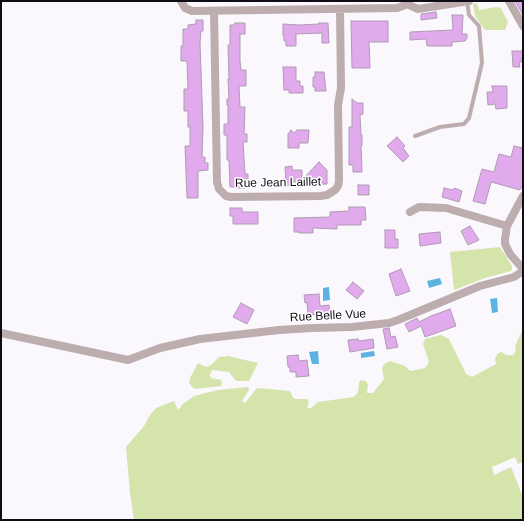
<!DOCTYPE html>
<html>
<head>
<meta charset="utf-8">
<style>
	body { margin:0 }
	#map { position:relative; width:524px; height:521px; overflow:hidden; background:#faf7fd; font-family:Helvetica,sans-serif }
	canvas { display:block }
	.frame { position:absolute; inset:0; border:2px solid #100c15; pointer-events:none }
</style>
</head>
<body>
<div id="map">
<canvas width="524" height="521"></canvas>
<div class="frame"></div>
</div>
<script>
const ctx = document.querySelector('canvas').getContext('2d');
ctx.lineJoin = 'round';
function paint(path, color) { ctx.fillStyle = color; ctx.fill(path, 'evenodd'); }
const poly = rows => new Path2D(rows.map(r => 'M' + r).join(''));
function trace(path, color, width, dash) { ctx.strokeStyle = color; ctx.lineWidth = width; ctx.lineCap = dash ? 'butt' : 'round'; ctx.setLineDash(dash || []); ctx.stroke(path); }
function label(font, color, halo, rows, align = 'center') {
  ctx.font = font + ' Helvetica,sans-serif'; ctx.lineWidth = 3; ctx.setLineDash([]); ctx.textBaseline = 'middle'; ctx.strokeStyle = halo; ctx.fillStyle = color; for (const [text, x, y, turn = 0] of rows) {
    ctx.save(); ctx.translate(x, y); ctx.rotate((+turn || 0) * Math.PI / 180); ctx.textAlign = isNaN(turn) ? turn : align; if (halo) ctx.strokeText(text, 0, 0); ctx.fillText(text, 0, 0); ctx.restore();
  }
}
const green = poly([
	[477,3,479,10,496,7,501,8,508,22,505,30,485,30,475,16,473,4],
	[500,247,512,266,512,269,511,271,485,278,454,290,450,252],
	[523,329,523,462,518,464,515,457,492,467,494,475,511,467,523,497,523,520,134,520,130,493,126,447,144,426,150,415,156,408,174,401,178,410,183,404,194,396,218,390,248,387,249,390,242,401,245,403,257,388,290,391,292,396,295,399,307,399,309,402,307,408,311,408,318,402,354,397,358,392,359,383,361,380,366,381,368,385,367,393,373,393,384,379,382,369,384,364,390,361,405,366,410,371,425,368,429,362,423,344,425,339,441,335,449,339,466,374,472,377,496,364,495,359,498,353,502,352,506,355,513,355,516,351,515,346],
	[228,356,258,363,249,381,236,381,229,372,212,370,210,375,211,378,221,380,222,383,221,386,194,389,189,383,190,378,198,363,206,367,211,365,219,357]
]);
const water = poly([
	[440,278,442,284,429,288,427,281],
	[329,287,330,300,323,301,323,288],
	[497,298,498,312,492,313,490,299],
	[318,351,319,364,312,364,309,352],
	[374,351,375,356,361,358,361,353]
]);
const building = poly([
	[515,1,523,1,523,15,515,1],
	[436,12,437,18,421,20,421,14,436,12],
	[452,15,463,15,462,34,467,34,467,38,465,41,452,42,452,46,427,46,426,39,410,40,410,32,453,30,452,15],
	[196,20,203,20,203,31,201,31,200,42,203,127,202,157,205,157,205,163,208,163,208,170,198,171,198,198,187,198,185,146,190,146,190,127,188,127,188,111,184,111,184,89,188,89,187,61,181,61,181,46,183,46,183,29,188,29,188,25,196,24,196,20],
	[351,21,388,21,388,42,369,42,370,68,352,68,351,21],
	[235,23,245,23,245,34,240,34,240,61,241,70,246,70,246,86,239,86,240,107,245,107,244,134,247,134,247,142,243,142,245,174,248,174,248,185,245,185,245,188,235,188,235,187,230,187,229,160,227,160,227,135,224,135,224,124,228,124,228,105,227,105,227,99,229,99,228,79,229,79,228,45,230,45,230,25,235,25,235,23],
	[319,23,328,23,329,43,322,43,322,33,296,34,296,46,286,46,286,41,284,41,284,36,283,36,283,24,299,25,319,24,319,23],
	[512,51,523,51,523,59,521,59,522,62,519,62,520,67,513,67,512,51],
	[283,67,296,67,296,81,300,81,300,86,303,86,303,93,289,93,289,90,284,90,283,67],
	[315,72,324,72,326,91,315,91,315,87,313,87,313,77,315,77,315,72],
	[492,86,507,86,507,108,496,109,495,104,488,105,487,92,493,92,492,86],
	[352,99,357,103,363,103,363,114,360,115,361,135,362,135,362,146,361,146,362,172,353,172,353,165,349,165,349,127,352,127,352,99],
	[291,130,294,133,297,130,309,130,308,143,299,143,299,148,288,148,288,134,291,130],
	[397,137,405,146,403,148,409,156,403,162,387,146,397,137],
	[514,146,523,148,523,184,520,190,491,182,485,204,473,201,482,169,494,172,499,154,511,157,514,146],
	[319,162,327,170,327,184,305,185,304,182,293,182,292,185,286,185,285,167,292,166,292,170,302,170,302,180,319,162],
	[358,185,369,185,369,195,358,195,358,185],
	[444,188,453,190,454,188,462,191,459,202,442,197,444,188],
	[349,207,365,207,366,220,361,220,361,225,337,225,337,229,313,228,313,233,299,233,299,232,294,232,294,218,330,217,330,212,349,211,349,207],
	[230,208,242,208,242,212,258,212,258,224,233,224,233,216,230,216,230,208],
	[470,226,479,240,468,245,461,231,470,226],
	[385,230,395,230,395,239,398,239,398,248,385,248,385,230],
	[440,232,441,243,420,246,419,234,440,232],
	[401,269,410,291,396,296,389,274,401,269],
	[353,282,364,291,357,299,346,290,353,282],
	[319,294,320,306,329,305,330,313,308,315,307,302,305,303,304,295,319,294],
	[241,303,254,310,247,324,233,317,241,303],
	[450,309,456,326,425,337,421,326,409,332,405,324,417,318,419,322,431,316,450,309],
	[389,328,391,337,395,336,398,347,387,349,383,329,389,328],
	[358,339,359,341,373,339,374,348,350,352,348,340,358,339],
	[298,355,299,361,307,360,309,376,296,377,296,372,290,372,290,367,288,367,287,356,298,355]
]);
const service = poly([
	[415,136,440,127,464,124,469,118,482,63,479,26,469,15,467,1]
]);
const minor = poly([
	[181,1,185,8,192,11,397,8,408,4],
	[406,1,411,6,418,9,469,1],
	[509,1,523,26],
	[214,11,217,182,219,189,226,196,231,197,320,196,327,195,335,190,338,186,339,181,338,105,341,88,340,9],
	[523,196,507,226,505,239,505,244,510,254,523,269],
	[410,212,419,207,446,208,507,226],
	[1,333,128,360,160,348,200,339,279,330,312,328,352,327,389,323,398,320,480,286,514,277,523,271]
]);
const streetNames = [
	["Rue Jean Laillet",278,183,-1],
	["Rue Belle Vue",328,316,-3]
];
paint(green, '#d4e4ab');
paint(water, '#5cb3e1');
paint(building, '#e0aaec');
trace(building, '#af9bb3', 1);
trace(service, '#bdadae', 4);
trace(minor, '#bdadae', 8);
label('12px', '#100c15', '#fff', streetNames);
</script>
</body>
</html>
